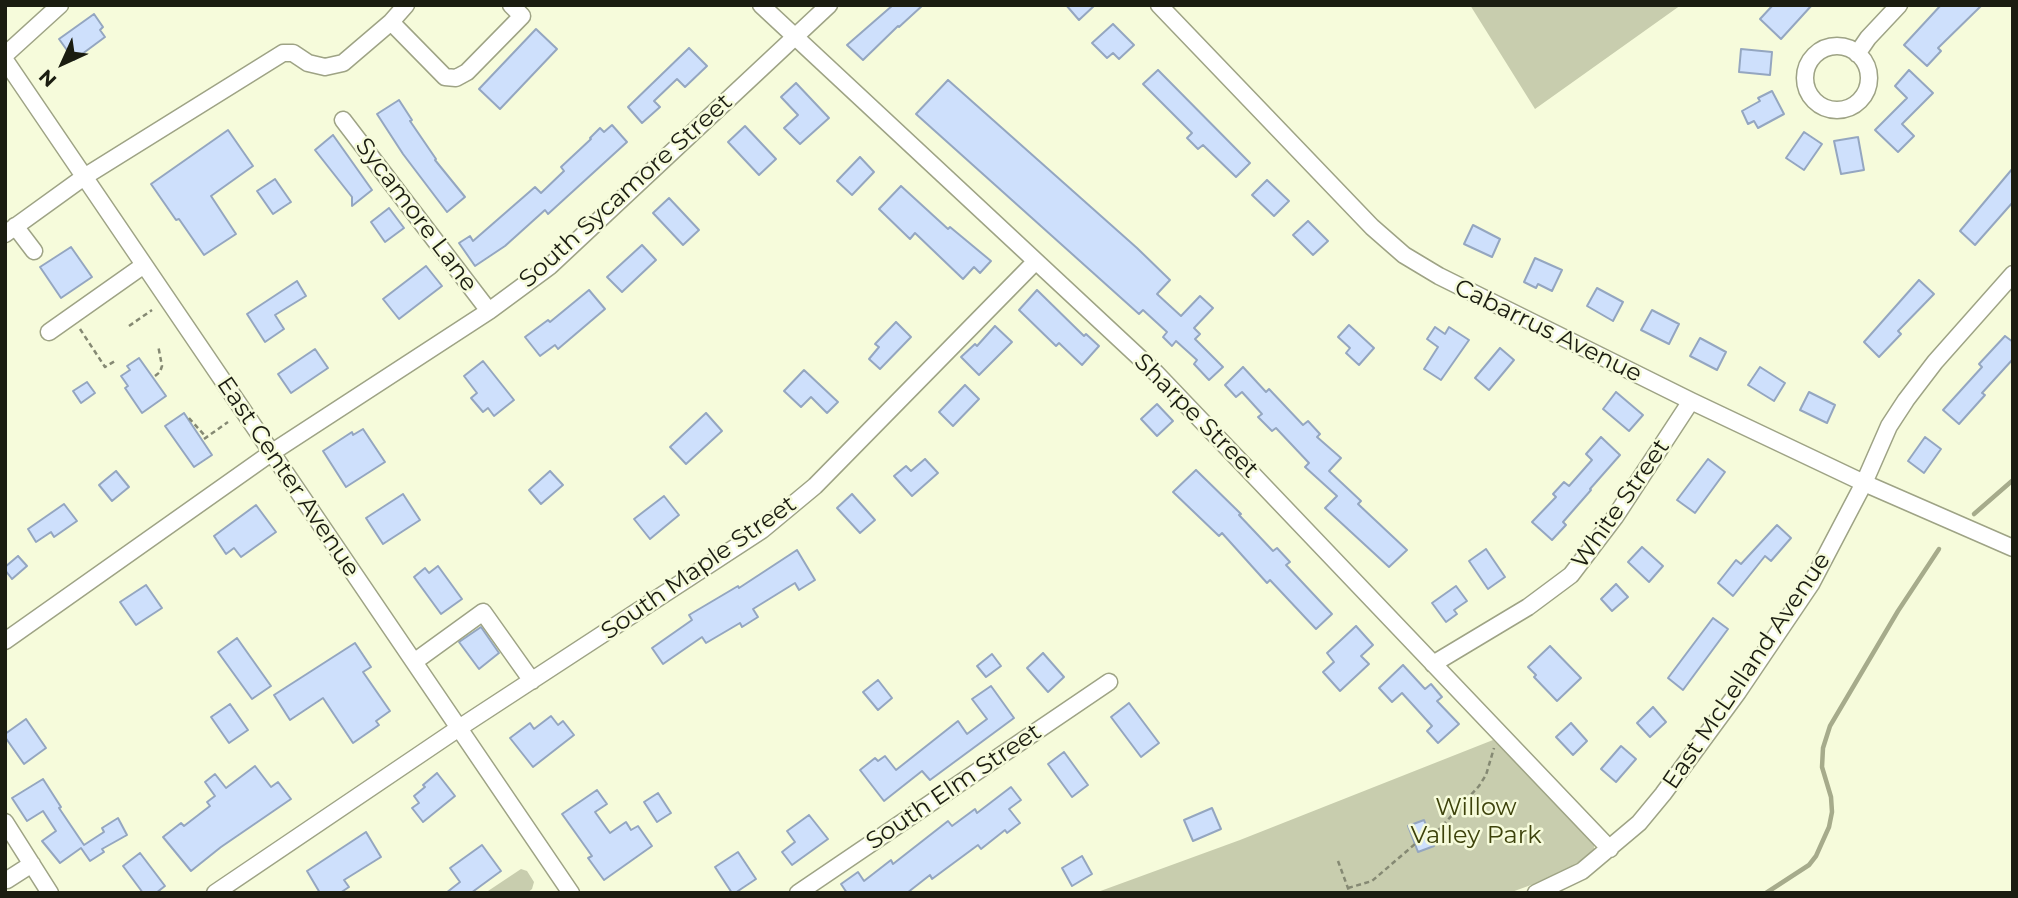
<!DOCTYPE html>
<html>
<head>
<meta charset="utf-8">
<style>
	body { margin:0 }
	#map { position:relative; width:2018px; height:898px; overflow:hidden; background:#f6fbdb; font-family:Montserrat,sans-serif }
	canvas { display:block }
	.frame { position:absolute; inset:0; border:7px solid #1b1d11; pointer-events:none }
	.north { position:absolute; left:28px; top:28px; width:70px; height:70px; -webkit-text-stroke:5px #f6fbdb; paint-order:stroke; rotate:225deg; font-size:19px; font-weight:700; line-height:28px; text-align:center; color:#1b1d11 }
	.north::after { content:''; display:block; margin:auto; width:24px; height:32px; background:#1b1d11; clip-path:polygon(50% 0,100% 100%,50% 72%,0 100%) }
</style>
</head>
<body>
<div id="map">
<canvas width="2018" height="898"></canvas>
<div class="frame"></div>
<div class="north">N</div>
</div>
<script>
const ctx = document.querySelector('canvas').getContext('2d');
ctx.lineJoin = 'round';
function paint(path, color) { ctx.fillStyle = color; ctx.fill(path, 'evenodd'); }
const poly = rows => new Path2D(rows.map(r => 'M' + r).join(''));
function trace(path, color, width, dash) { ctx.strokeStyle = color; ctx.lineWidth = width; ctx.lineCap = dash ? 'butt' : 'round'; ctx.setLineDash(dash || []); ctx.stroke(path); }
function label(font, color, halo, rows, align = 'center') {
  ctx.font = font + ' Montserrat,sans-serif'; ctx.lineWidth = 5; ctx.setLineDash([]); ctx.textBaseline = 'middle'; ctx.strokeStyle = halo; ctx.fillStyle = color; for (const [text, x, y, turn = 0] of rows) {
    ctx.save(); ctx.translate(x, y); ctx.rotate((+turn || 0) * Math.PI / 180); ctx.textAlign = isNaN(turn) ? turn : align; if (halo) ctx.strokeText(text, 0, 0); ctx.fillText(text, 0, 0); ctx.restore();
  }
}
const green = poly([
	[1470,5,1681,5,1535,109],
	[1493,740,1594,842,1594,850,1587,857,1553,877,1509,893,1095,893,1240,840],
	[521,869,527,871,534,882,532,889,527,893,485,893]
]);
const stream = poly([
	[1974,514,2013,480],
	[1766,893,1809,865,1816,856,1829,827,1832,812,1831,797,1822,767,1823,748,1830,726,1898,611,1939,549]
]);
const building = poly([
	[893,5,923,5,899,27,898,26,863,60,847,45,893,5],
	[1066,5,1095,5,1079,20,1066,5],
	[1773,5,1812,5,1781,39,1760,19,1773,5],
	[1941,5,1982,5,1938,48,1941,51,1927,66,1904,45,1941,5],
	[94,14,103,27,100,30,105,37,74,60,59,39,94,14],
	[1113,24,1134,45,1119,59,1113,53,1107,58,1092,43,1113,24],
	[536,29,557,49,500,109,479,89,536,29],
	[689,48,707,66,685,87,677,79,654,101,660,107,642,123,628,107,689,48],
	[1741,49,1772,52,1770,75,1739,72,1741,49],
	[1158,70,1250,163,1236,177,1203,145,1198,149,1187,138,1192,133,1143,84,1158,70],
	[1909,70,1933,93,1902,124,1914,136,1898,152,1875,130,1907,98,1895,86,1909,70],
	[948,80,1137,248,1170,280,1157,294,1181,316,1200,296,1213,308,1194,328,1200,334,1195,339,1223,367,1209,380,1194,364,1197,360,1176,341,1172,346,1163,337,1167,332,1143,310,1139,314,916,114,948,80],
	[796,83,829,118,800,144,784,128,798,115,781,97,796,83],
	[1772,91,1784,114,1758,128,1754,121,1748,124,1742,111,1760,101,1758,98,1772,91],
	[399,100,412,120,410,121,436,159,435,160,465,197,447,212,403,154,377,114,399,100],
	[612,125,627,142,548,214,545,210,505,246,475,266,459,243,470,236,473,241,535,187,541,193,564,171,561,167,591,139,590,138,600,128,604,132,612,125],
	[745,126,776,159,759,175,728,142,745,126],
	[228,130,253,166,211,196,236,234,204,255,179,219,176,220,151,184,228,130],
	[1804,132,1822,144,1804,170,1786,158,1804,132],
	[333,135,372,190,352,206,352,197,315,150,333,135],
	[1858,137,1864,170,1841,174,1834,141,1858,137],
	[860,157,874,172,852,195,837,181,860,157],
	[2013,168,2013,202,1975,245,1960,231,2013,168],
	[275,179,291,202,273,214,257,191,275,179],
	[1267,180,1289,201,1274,216,1252,195,1267,180],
	[901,186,948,229,950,227,991,261,980,273,974,267,963,279,915,233,910,239,879,209,901,186],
	[669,198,699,230,683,245,653,213,669,198],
	[389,208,404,228,385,242,371,222,389,208],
	[1308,221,1328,241,1313,255,1293,235,1308,221],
	[1473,225,1500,239,1492,257,1464,244,1473,225],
	[642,245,656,260,622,292,607,277,642,245],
	[71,247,92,277,61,298,40,267,71,247],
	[1535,258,1562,270,1552,291,1538,284,1536,288,1524,282,1535,258],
	[426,266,442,286,399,319,383,299,426,266],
	[1919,280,1934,294,1898,331,1901,334,1879,357,1864,342,1919,280],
	[297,281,306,296,275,315,284,329,265,342,247,314,297,281],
	[1597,288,1623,302,1613,321,1587,306,1597,288],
	[589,290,605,309,558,349,555,345,540,356,525,337,548,320,550,322,589,290],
	[1037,290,1084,336,1086,334,1099,346,1082,365,1059,343,1056,346,1019,310,1037,290],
	[1652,310,1679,324,1669,344,1641,330,1652,310],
	[896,322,911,337,880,369,869,359,879,347,875,344,896,322],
	[1349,325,1374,348,1359,365,1346,353,1350,348,1338,337,1349,325],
	[995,326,1012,342,979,375,961,357,975,344,977,346,995,326],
	[1435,327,1445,334,1449,327,1469,340,1441,380,1424,369,1438,347,1427,339,1435,327],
	[2005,336,2013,342,2013,359,1982,393,1985,395,1959,424,1943,410,1982,367,1979,364,2005,336],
	[1700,338,1726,352,1717,370,1690,356,1700,338],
	[1500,348,1514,360,1489,390,1475,378,1500,348],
	[315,349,328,368,291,393,278,374,315,349],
	[139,358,166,396,142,413,125,388,128,386,121,376,130,370,127,366,139,358],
	[483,361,514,400,494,416,488,408,483,412,471,398,477,393,464,376,483,361],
	[1243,367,1266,392,1269,389,1303,425,1308,421,1320,434,1317,437,1341,458,1329,471,1361,501,1358,504,1407,550,1389,567,1325,508,1337,496,1305,467,1309,463,1276,428,1272,431,1258,417,1262,414,1242,392,1236,397,1225,385,1243,367],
	[1760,367,1785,383,1774,401,1748,385,1760,367],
	[804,370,838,402,827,413,811,397,801,407,784,391,804,370],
	[87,382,95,393,81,403,73,391,87,382],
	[965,385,979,399,953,426,939,412,965,385],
	[1616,392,1643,415,1629,431,1603,409,1616,392],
	[1809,392,1835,405,1827,423,1800,410,1809,392],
	[1157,404,1173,421,1157,436,1141,419,1157,404],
	[184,413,212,455,194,467,165,426,184,413],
	[706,413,722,431,686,464,670,447,706,413],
	[363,429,385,462,346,487,323,451,352,432,353,435,363,429],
	[1601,437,1620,455,1590,489,1591,490,1563,522,1566,525,1552,540,1532,522,1556,497,1553,494,1564,482,1569,486,1592,460,1586,454,1601,437],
	[1925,437,1941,449,1924,473,1908,461,1925,437],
	[925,459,938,473,912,496,894,476,906,466,911,471,925,459],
	[1708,459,1725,472,1695,513,1677,500,1708,459],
	[1196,470,1241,514,1239,515,1273,551,1277,548,1290,562,1286,565,1332,614,1316,629,1270,580,1267,583,1222,533,1219,536,1173,492,1196,470],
	[116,471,129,487,112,501,99,485,116,471],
	[550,471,563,485,541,504,529,490,550,471],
	[403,494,420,520,383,544,366,518,403,494],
	[852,494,875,520,860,533,837,508,852,494],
	[664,496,679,515,650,539,634,519,664,496],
	[64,504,77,521,54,537,51,532,36,542,28,529,64,504],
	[256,505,276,532,241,557,234,548,226,554,214,536,256,505],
	[1777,525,1791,538,1771,561,1765,556,1733,596,1718,583,1736,560,1741,564,1777,525],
	[1642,547,1663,566,1649,582,1628,562,1642,547],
	[1486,549,1505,577,1488,589,1469,561,1486,549],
	[797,550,815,580,799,590,795,583,753,609,758,617,742,627,740,623,706,643,702,637,663,664,652,648,692,620,689,615,738,586,739,588,797,550],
	[18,556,27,566,12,579,5,570,5,567,18,556],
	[438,566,462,599,441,614,414,577,425,568,429,573,438,566],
	[1616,584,1628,597,1612,611,1601,599,1616,584],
	[146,585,162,608,136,625,120,602,146,585],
	[1456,586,1467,601,1454,610,1457,614,1446,622,1432,603,1456,586],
	[1713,618,1728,629,1683,690,1668,678,1713,618],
	[1356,626,1373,645,1361,656,1369,664,1340,691,1323,672,1334,662,1327,653,1356,626],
	[481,627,499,653,479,669,459,642,481,627],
	[237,638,271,686,252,699,218,652,237,638],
	[355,643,371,667,363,672,390,711,376,721,379,725,353,743,323,698,290,720,274,695,355,643],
	[1550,646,1581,678,1557,701,1534,677,1536,675,1528,667,1550,646],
	[1043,653,1064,677,1048,692,1027,668,1043,653],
	[992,654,1001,666,986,677,977,666,992,654],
	[1403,665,1425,689,1431,684,1442,697,1437,701,1459,724,1438,743,1427,731,1432,726,1402,693,1392,702,1379,688,1403,665],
	[878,680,892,698,878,710,863,692,878,680],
	[991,686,1014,718,930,780,922,771,884,801,860,770,875,758,878,761,885,756,896,770,958,721,967,734,987,719,972,699,991,686],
	[1129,703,1159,743,1141,757,1111,717,1129,703],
	[230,704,248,730,229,743,211,717,230,704],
	[1653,707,1666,722,1650,737,1637,723,1653,707],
	[551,716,558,725,563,721,574,735,533,767,510,738,530,723,534,729,551,716],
	[26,719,46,748,24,764,5,737,5,734,26,719],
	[1571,723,1587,741,1573,755,1556,737,1571,723],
	[1621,746,1636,759,1616,782,1601,769,1621,746],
	[1064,752,1088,785,1072,797,1048,764,1064,752],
	[255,766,271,787,278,782,291,799,221,847,191,871,163,837,181,823,184,826,210,806,207,802,215,796,205,782,215,774,226,788,255,766],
	[437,773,455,796,423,822,412,808,419,803,414,796,425,787,423,785,437,773],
	[43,779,61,807,59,808,84,845,104,832,102,828,118,818,127,835,102,849,104,852,90,861,81,848,60,863,42,841,56,831,43,811,27,821,12,798,43,779],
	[1011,787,1021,800,1009,809,1020,823,1007,833,1005,830,981,849,978,845,932,879,930,875,907,893,847,893,841,884,858,872,864,881,891,860,893,864,948,821,952,826,975,809,977,813,1011,787],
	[597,790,607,804,595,812,610,833,626,822,631,830,638,826,652,846,604,880,588,858,592,856,562,814,597,790],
	[658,793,671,813,657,822,644,802,658,793],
	[1212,808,1221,829,1193,841,1184,820,1212,808],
	[809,815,828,839,792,865,782,852,795,842,787,831,809,815],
	[1424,820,1434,846,1418,852,1408,826,1424,820],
	[366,832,381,857,344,880,349,887,340,893,320,893,307,871,366,832],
	[482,845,501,871,471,893,446,893,460,882,450,868,482,845],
	[738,852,756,879,735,893,732,893,715,867,738,852],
	[140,853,165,886,156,893,143,893,123,866,140,853],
	[1082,856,1092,874,1072,886,1062,868,1082,856]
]);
const path = poly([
	[129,326,152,310],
	[80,329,105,367,115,361],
	[155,376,160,372,162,366,158,345],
	[189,418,206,437],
	[204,439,228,422],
	[1431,838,1479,786,1486,775,1494,748],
	[1338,861,1349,891],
	[1348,888,1372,881,1415,844]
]);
const minor = poly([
	[761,5,1156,373,1610,849],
	[1159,5,1372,227,1404,255,1439,276,1691,401,1864,483,2013,548],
	[391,22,445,77,456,78,467,72,522,16,511,5],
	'1805 78a32 32 0 1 1 64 0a32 32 0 1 1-64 0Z',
	[1857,54,1868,38,1899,5],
	[5,55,60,5],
	[5,60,571,893],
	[343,120,489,311],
	[15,226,34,251],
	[5,234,84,177,283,53,293,53,308,63,325,67,343,63,391,22,406,5],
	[49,332,144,265],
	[5,641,271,453,489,311,550,266,829,5],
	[414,662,483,612,532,681],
	[1433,664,1528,607,1571,575,1615,517,1691,401],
	[5,822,50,893],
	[7,880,32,864],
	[215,893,459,728,762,530,815,486,1035,262],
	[798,893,1109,682],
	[1536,893,1582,871,1639,823,1663,794,1738,692,1811,584,1864,483,1889,426,1906,400,1935,362,2013,274]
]);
const streetNames = [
	["South Sycamore Street",626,191,-42],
	["Sycamore Lane",416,215,53],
	["Cabarrus Avenue",1548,331,26],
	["Sharpe Street",1196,416,45],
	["East Center Avenue",288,477,56],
	["White Street",1621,504,-55],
	["South Maple Street",699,568,-35],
	["East McLelland Avenue",1747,671,-56],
	["South Elm Street",954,787,-34]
];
const parkNames = [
	["Willow",1476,808],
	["Valley Park",1476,836]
];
paint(green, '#c8cdae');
trace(stream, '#a6ab8b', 4.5);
paint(building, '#cee0fc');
trace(building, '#94a6c0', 2);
trace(minor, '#9ea385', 19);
trace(path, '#858973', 2.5, [5, 3.5]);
trace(minor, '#fff', 16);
label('24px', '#1b1d11', '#f6fbdb', streetNames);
label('24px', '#3d420b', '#f6fbdb', parkNames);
</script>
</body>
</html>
